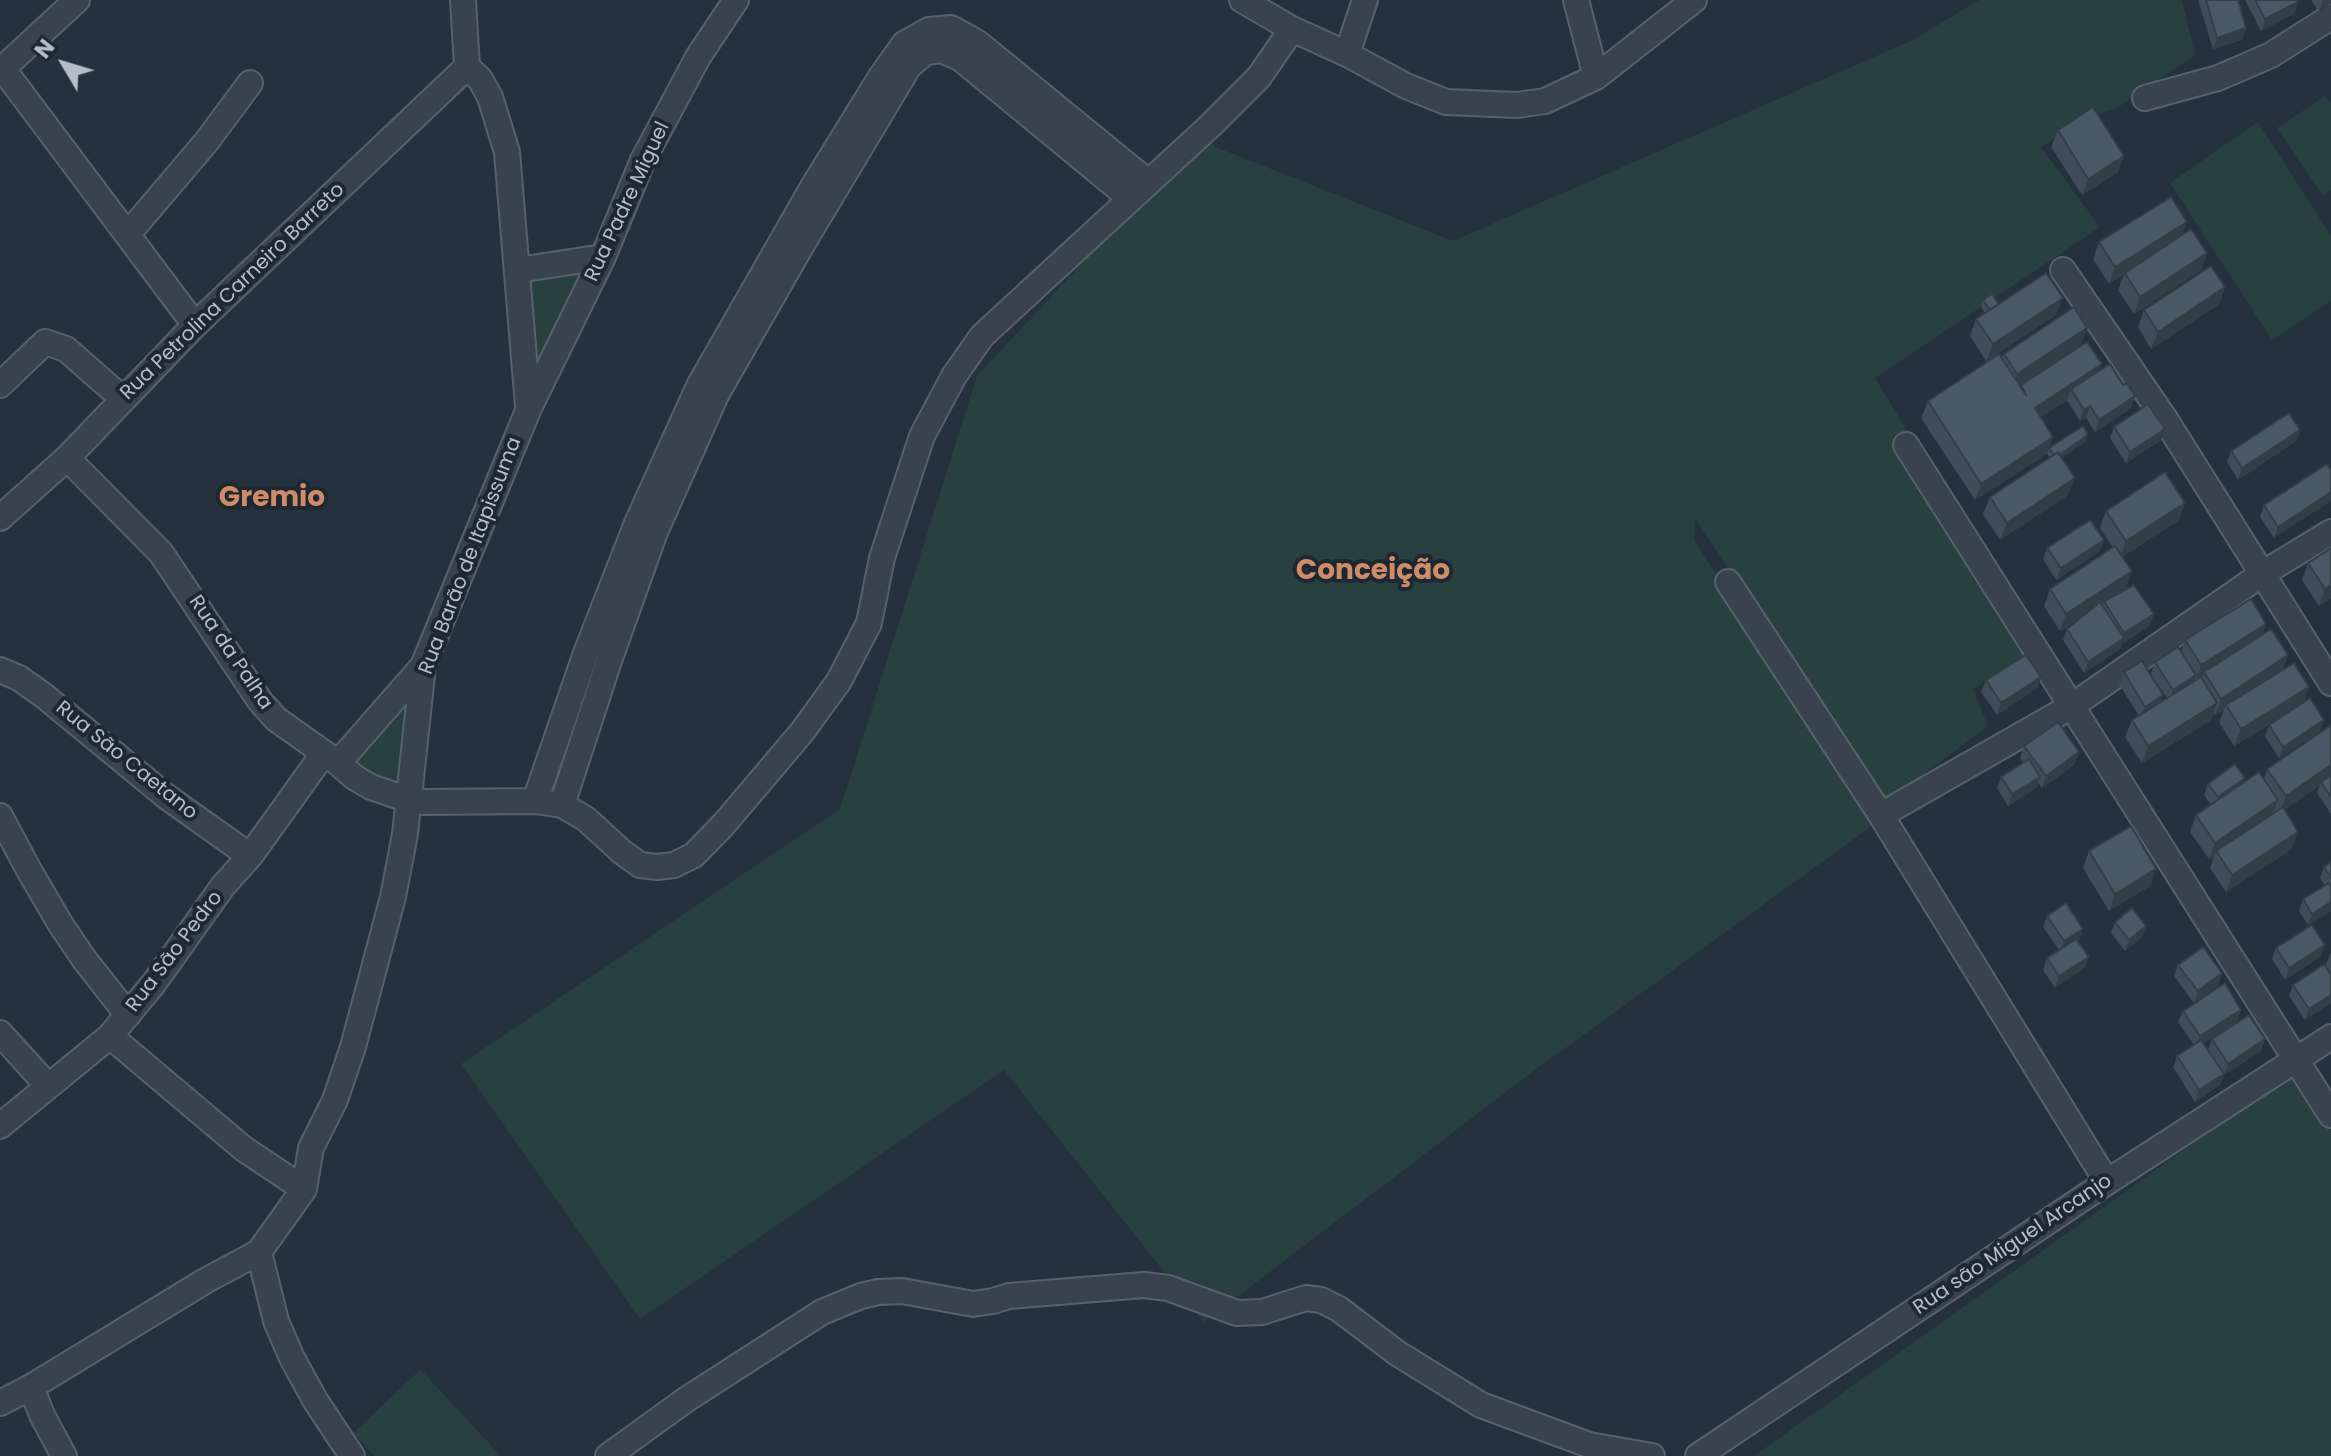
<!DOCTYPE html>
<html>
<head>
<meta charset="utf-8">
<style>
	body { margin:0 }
	#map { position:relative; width:2331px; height:1456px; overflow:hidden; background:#25323d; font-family:Poppins,sans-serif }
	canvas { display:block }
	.north { position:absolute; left:24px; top:24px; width:80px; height:80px; -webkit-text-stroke:6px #1e2832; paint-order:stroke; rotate:308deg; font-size:22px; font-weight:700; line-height:32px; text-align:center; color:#b5bec8 }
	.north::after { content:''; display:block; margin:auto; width:28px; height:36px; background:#b5bec8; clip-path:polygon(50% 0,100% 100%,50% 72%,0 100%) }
</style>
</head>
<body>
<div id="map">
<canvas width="2331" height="1456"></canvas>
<div class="north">N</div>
</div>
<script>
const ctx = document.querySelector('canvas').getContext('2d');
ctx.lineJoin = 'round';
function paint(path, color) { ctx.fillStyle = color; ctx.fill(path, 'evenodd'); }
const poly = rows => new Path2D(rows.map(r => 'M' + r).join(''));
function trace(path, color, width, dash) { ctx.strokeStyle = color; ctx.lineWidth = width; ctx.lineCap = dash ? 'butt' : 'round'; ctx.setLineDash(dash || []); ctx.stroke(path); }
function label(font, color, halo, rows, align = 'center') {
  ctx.font = font + ' Poppins,sans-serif'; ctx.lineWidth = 8; ctx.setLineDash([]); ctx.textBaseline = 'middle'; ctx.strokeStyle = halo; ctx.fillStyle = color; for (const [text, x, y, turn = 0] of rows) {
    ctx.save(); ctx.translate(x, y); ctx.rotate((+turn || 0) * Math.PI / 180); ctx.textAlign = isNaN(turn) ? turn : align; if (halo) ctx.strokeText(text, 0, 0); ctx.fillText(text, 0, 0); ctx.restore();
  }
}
const green = poly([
	[1979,0,2182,0,2195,55,2117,108,2090,116,2041,147,2100,227,1875,378,2038,646,1973,689,1988,726,1882,805,1695,518,1694,540,1876,823,1531,1073,1204,1322,1004,1070,640,1319,461,1064,840,809,977,376,1198,140,1453,241,1913,40],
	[2325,96,2331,104,2331,190,2323,196,2277,128],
	[2258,122,2331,236,2331,301,2272,340,2170,183],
	[510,259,597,261,534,400],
	[413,684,405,789,344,763],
	[2309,1061,2331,1096,2331,1456,1754,1456],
	[420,1370,421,1370,501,1456,374,1456,353,1433]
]);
const street = poly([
	[463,0,467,67,480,79,490,97,507,152,528,406],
	[1242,0,1292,29,1347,54,1406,86,1446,102,1517,105,1545,101,1596,77,1694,0],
	[1576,0,1596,77],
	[1347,54,1365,0],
	[3,69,195,325],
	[0,71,77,0],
	[2145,98,2218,78,2271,55,2331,17],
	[128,234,207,141,250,83],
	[518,270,603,257],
	[2063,270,2165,419,2331,683],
	[0,385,45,342,66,349,123,399],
	[1906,445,2331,1115],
	[67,458,161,553,260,701,276,719,338,763,354,777,371,787,409,800,425,802,535,801,562,805,586,819,622,852,640,865,657,867,674,865,694,855,724,824,802,732,839,681,869,623,882,558,922,436,954,376,982,336,1211,125,1259,77,1292,29],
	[0,518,67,458,195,325,467,67],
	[1728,582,1881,815,2107,1182],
	[0,670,19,678,43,695,167,797,250,856],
	[338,763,423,666],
	[535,801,586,653,637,523,699,386,814,185,880,78,904,44,929,30,951,28,978,43,1148,182],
	[562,805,609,661,655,532,716,395,800,248,909,66,926,52,941,50,960,58,1130,198],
	[1881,815,2072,706,2262,574,2331,532],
	[0,816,30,872,61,925,84,959,128,1015],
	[0,1033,48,1086],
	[110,1036,244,1149,304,1189],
	[0,1126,110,1036,154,983,223,886,250,856,324,753],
	[259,1252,276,1321,292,1358,315,1400,352,1456],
	[31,1387,42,1415,64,1456],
	[0,1403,31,1387,205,1281,259,1252,304,1189,311,1148,335,1100,353,1047,393,897,405,834,423,666,529,408,603,257,643,160,698,57,736,0],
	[608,1456,687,1399,822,1312,861,1296,878,1292,902,1291,973,1304,993,1301,1009,1296,1144,1285,1168,1288,1237,1313,1262,1312,1306,1298,1321,1300,1339,1309,1397,1353,1481,1405,1589,1445,1652,1456],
	[1698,1456,2107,1182,2331,1037]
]);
const wall = poly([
	[2198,0,2238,0,2246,28,2242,40,2213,49],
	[2245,0,2297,0,2298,2,2294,14,2261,31],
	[2311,0,2331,0,2319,12],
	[2058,130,2124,156,2118,172,2082,195,2051,147],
	[2182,235,2207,253,2201,270,2134,314,2118,290,2124,274,2109,284,2093,259,2099,242],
	[2225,287,2219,304,2151,349,2138,327,2144,310],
	[1983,300,1999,304,2056,315,1986,361,1970,336,1976,319,1985,313,1981,306],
	[2081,345,2020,385,2021,387,2021,385,2099,371,2123,385,2135,396,2131,408,2095,432,2086,418,2080,421,2067,400,2040,417,2049,448,2086,441,2061,458,2068,495,2000,540,1983,514,1990,497,2050,458,2047,454,1975,500,1921,418,1928,401,2002,358,2004,354],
	[2114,427,2165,429,2161,440,2126,463,2110,438],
	[2300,430,2296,441,2238,480,2227,462,2231,451],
	[2327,464,2274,538,2260,517,2264,505],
	[2106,511,2179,520,2122,557,2126,588,2112,597,2154,614,2149,626,2122,644,2120,649,2084,673,2063,640,2067,629,2084,615,2060,631,2044,606,2050,589,2113,548,2100,528],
	[2104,540,2100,551,2056,580,2043,559,2047,548],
	[2331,548,2331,598,2319,606,2302,580,2308,563],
	[2266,624,2262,634,2282,670,2309,687,2304,702,2320,731,2279,758,2265,736,2269,725,2275,721,2234,746,2219,722,2224,710,2215,715,2214,713,2211,720,2142,763,2125,737,2132,720,2139,716,2119,684,2124,672,2163,695,2160,702,2167,698,2151,674,2155,662,2181,652,2185,640],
	[2041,677,2037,688,1997,715,1981,692,1986,680],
	[2331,725,2331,814,2317,793,2320,785,2284,810,2292,849,2226,892,2210,868,2214,856,2209,859,2190,832,2196,815,2211,805,2204,795,2208,784,2245,778,2243,783,2264,779,2267,769],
	[2024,746,2075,764,2042,788,2038,783,2036,788,2008,806,1997,788,2001,777,2024,763,2020,758],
	[2089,851,2156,869,2150,886,2109,911,2083,868],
	[2331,862,2331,911,2308,925,2299,911,2303,899,2325,886,2320,878,2324,867],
	[2047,916,2083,929,2078,941,2089,957,2084,968,2055,988,2043,970,2047,958,2059,950,2043,927],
	[2115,922,2146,926,2142,937,2125,951,2111,933],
	[2276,948,2321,956,2285,980,2272,959],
	[2331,953,2331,973,2325,965],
	[2178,965,2222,973,2218,985,2194,1003,2174,976],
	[2331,975,2305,1020,2289,996,2293,985],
	[2183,1011,2237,1022,2203,1043,2208,1050,2212,1039,2261,1051,2224,1075,2220,1085,2195,1102,2173,1067,2177,1056,2194,1045,2178,1022]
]);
const shadedWall = poly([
	[2323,0,2331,0,2331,3,2319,12],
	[2298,2,2294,14,2261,31,2265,19],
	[2246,28,2242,40,2213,49,2217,38],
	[2124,156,2118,172,2082,195,2088,179],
	[2187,222,2181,239,2109,284,2115,267],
	[2207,253,2201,270,2134,314,2140,297],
	[2225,287,2219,304,2151,349,2158,332],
	[2063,298,2056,315,1986,361,1993,344],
	[2087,328,2081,345,2011,391,2017,374],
	[2102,364,2096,381,2071,389,2067,400,2028,425,2035,408],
	[2135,396,2131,408,2095,432,2099,420],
	[2090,406,2086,418,2080,421,2084,410],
	[2165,429,2161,440,2126,463,2130,452],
	[2300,430,2296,441,2238,480,2242,468],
	[2088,435,2086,441,2053,463,2055,457],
	[2053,437,2047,454,1975,500,1981,484],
	[2075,478,2068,495,2000,540,2007,523],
	[2331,492,2331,501,2274,538,2278,527],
	[2185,503,2179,520,2120,558,2126,541],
	[2104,540,2100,551,2056,580,2061,568],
	[2132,571,2126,588,2060,631,2066,614],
	[2331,585,2331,598,2319,606,2325,589],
	[2154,614,2149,626,2122,644,2120,649,2084,673,2088,662,2122,639,2124,633],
	[2266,624,2260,641,2204,672,2203,677,2195,682,2201,665],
	[2288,655,2282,672,2226,705,2224,710,2215,715,2221,699],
	[2196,675,2192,687,2169,702,2173,690],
	[2041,677,2037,688,1997,715,2001,703],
	[2309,687,2303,704,2234,746,2241,729],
	[2163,695,2159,707,2140,718,2145,707],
	[2217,703,2211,720,2142,763,2148,746],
	[2324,720,2320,731,2279,758,2283,747],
	[2079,752,2075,764,2042,788,2046,776],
	[2331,765,2331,777,2321,782,2320,785,2280,813,2286,796],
	[2040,777,2036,788,2008,806,2012,794],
	[2245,778,2241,789,2214,809,2218,797],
	[2278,800,2272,817,2216,851,2214,856,2209,859,2215,843],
	[2298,832,2292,849,2226,892,2232,875],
	[2156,869,2150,886,2109,911,2115,894],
	[2331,902,2331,911,2308,925,2312,914],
	[2146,926,2142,937,2125,951,2129,940],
	[2083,929,2079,940,2060,952,2064,941],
	[2325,945,2321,956,2285,980,2289,968],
	[2089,957,2084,968,2055,988,2059,976],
	[2222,973,2218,985,2194,1003,2198,991],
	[2331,995,2331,1003,2305,1020,2309,1009],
	[2241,1010,2237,1022,2196,1047,2200,1036],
	[2265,1039,2261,1051,2224,1075,2228,1064],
	[2224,1074,2220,1085,2195,1102,2199,1090]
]);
const building = poly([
	[2206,0,2238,0,2246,28,2217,38,2206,0],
	[2255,0,2297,0,2298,2,2265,19,2255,0],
	[2093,107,2124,156,2088,179,2058,130,2093,107],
	[2171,197,2187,222,2115,267,2099,242,2171,197],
	[2191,229,2207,253,2140,297,2125,273,2191,229],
	[2211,266,2225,287,2158,332,2144,310,2211,266],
	[2046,273,2063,298,1993,344,1976,319,2046,273],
	[1992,294,1999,304,1990,310,1983,300,1992,294],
	[2074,307,2087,328,2017,374,2004,354,2074,307],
	[2087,342,2102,364,2035,408,2053,437,1981,484,1928,401,1999,354,2026,395,2021,385,2087,342],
	[2110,364,2123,385,2127,383,2135,396,2099,420,2090,406,2084,410,2071,389,2110,364],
	[2148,404,2165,429,2130,452,2114,427,2148,404],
	[2289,413,2300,430,2242,468,2231,451,2289,413],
	[2083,426,2088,435,2059,455,2058,452,2054,455,2049,448,2083,426],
	[2058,452,2075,478,2007,523,1990,497,2058,452],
	[2327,464,2331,471,2331,492,2278,527,2264,505,2327,464],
	[2165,472,2185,503,2126,541,2106,511,2165,472],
	[2090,520,2104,540,2061,568,2047,548,2090,520],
	[2115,546,2132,571,2066,614,2050,589,2115,546],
	[2331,548,2331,585,2325,589,2308,563,2331,548],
	[2134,585,2154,614,2124,633,2104,601,2134,585],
	[2251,599,2266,624,2201,665,2185,640,2251,599],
	[2100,602,2124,638,2088,662,2067,629,2100,602],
	[2271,629,2288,655,2221,699,2204,672,2271,629],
	[2178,647,2196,675,2173,690,2155,662,2178,647],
	[2026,655,2041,677,2001,703,1986,680,2026,655],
	[2142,661,2163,695,2145,707,2124,672,2142,661],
	[2294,663,2309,687,2241,729,2226,705,2294,663],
	[2201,677,2217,703,2148,746,2132,720,2201,677],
	[2310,698,2324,720,2283,747,2269,725,2310,698],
	[2058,722,2079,752,2046,776,2024,746,2058,722],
	[2331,725,2331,765,2286,796,2267,769,2331,725],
	[2029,759,2040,777,2012,794,2001,777,2029,759],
	[2235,764,2245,778,2218,797,2208,784,2235,764],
	[2259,772,2278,800,2215,843,2196,815,2259,772],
	[2331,775,2331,797,2321,782,2331,775],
	[2283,807,2298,832,2232,875,2216,851,2283,807],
	[2131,826,2156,869,2115,894,2089,851,2131,826],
	[2331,862,2331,878,2324,867,2331,862],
	[2329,883,2331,887,2331,902,2312,914,2303,899,2329,883],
	[2066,903,2083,929,2064,941,2047,916,2066,903],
	[2132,908,2146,926,2129,940,2115,922,2132,908],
	[2312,925,2325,945,2289,968,2276,948,2312,925],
	[2076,939,2089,957,2059,976,2047,958,2076,939],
	[2203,947,2222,973,2198,991,2178,965,2203,947],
	[2324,964,2331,975,2331,995,2309,1009,2293,985,2324,964],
	[2225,983,2241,1010,2200,1036,2183,1011,2225,983],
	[2249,1015,2265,1039,2228,1064,2212,1039,2249,1015],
	[2201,1040,2224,1074,2199,1090,2177,1056,2201,1040]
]);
const streetNames = [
	["Rua Padre Miguel",628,202,-65],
	["Rua Petrolina Carneiro Barreto",233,292,-44],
	["Rua Barão de Itapissuma",471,556,-69],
	["Rua da Palha",230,653,56],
	["Rua São Caetano",126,761,39],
	["Rua São Pedro",175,952,-53],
	["Rua são Miguel Arcanjo",2013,1245,-34]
];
const districtNames = [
	["Gremio",272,499],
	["Conceição",1373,572]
];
paint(green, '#28403f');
trace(street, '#57616b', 28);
trace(street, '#39434d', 24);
paint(wall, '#404d58');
paint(shadedWall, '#343e47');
paint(building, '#4b5966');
trace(building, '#343e47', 2);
label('20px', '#b5bec8', '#1e2832', streetNames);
label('bold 28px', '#d08c68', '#1e2832', districtNames);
</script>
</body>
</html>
